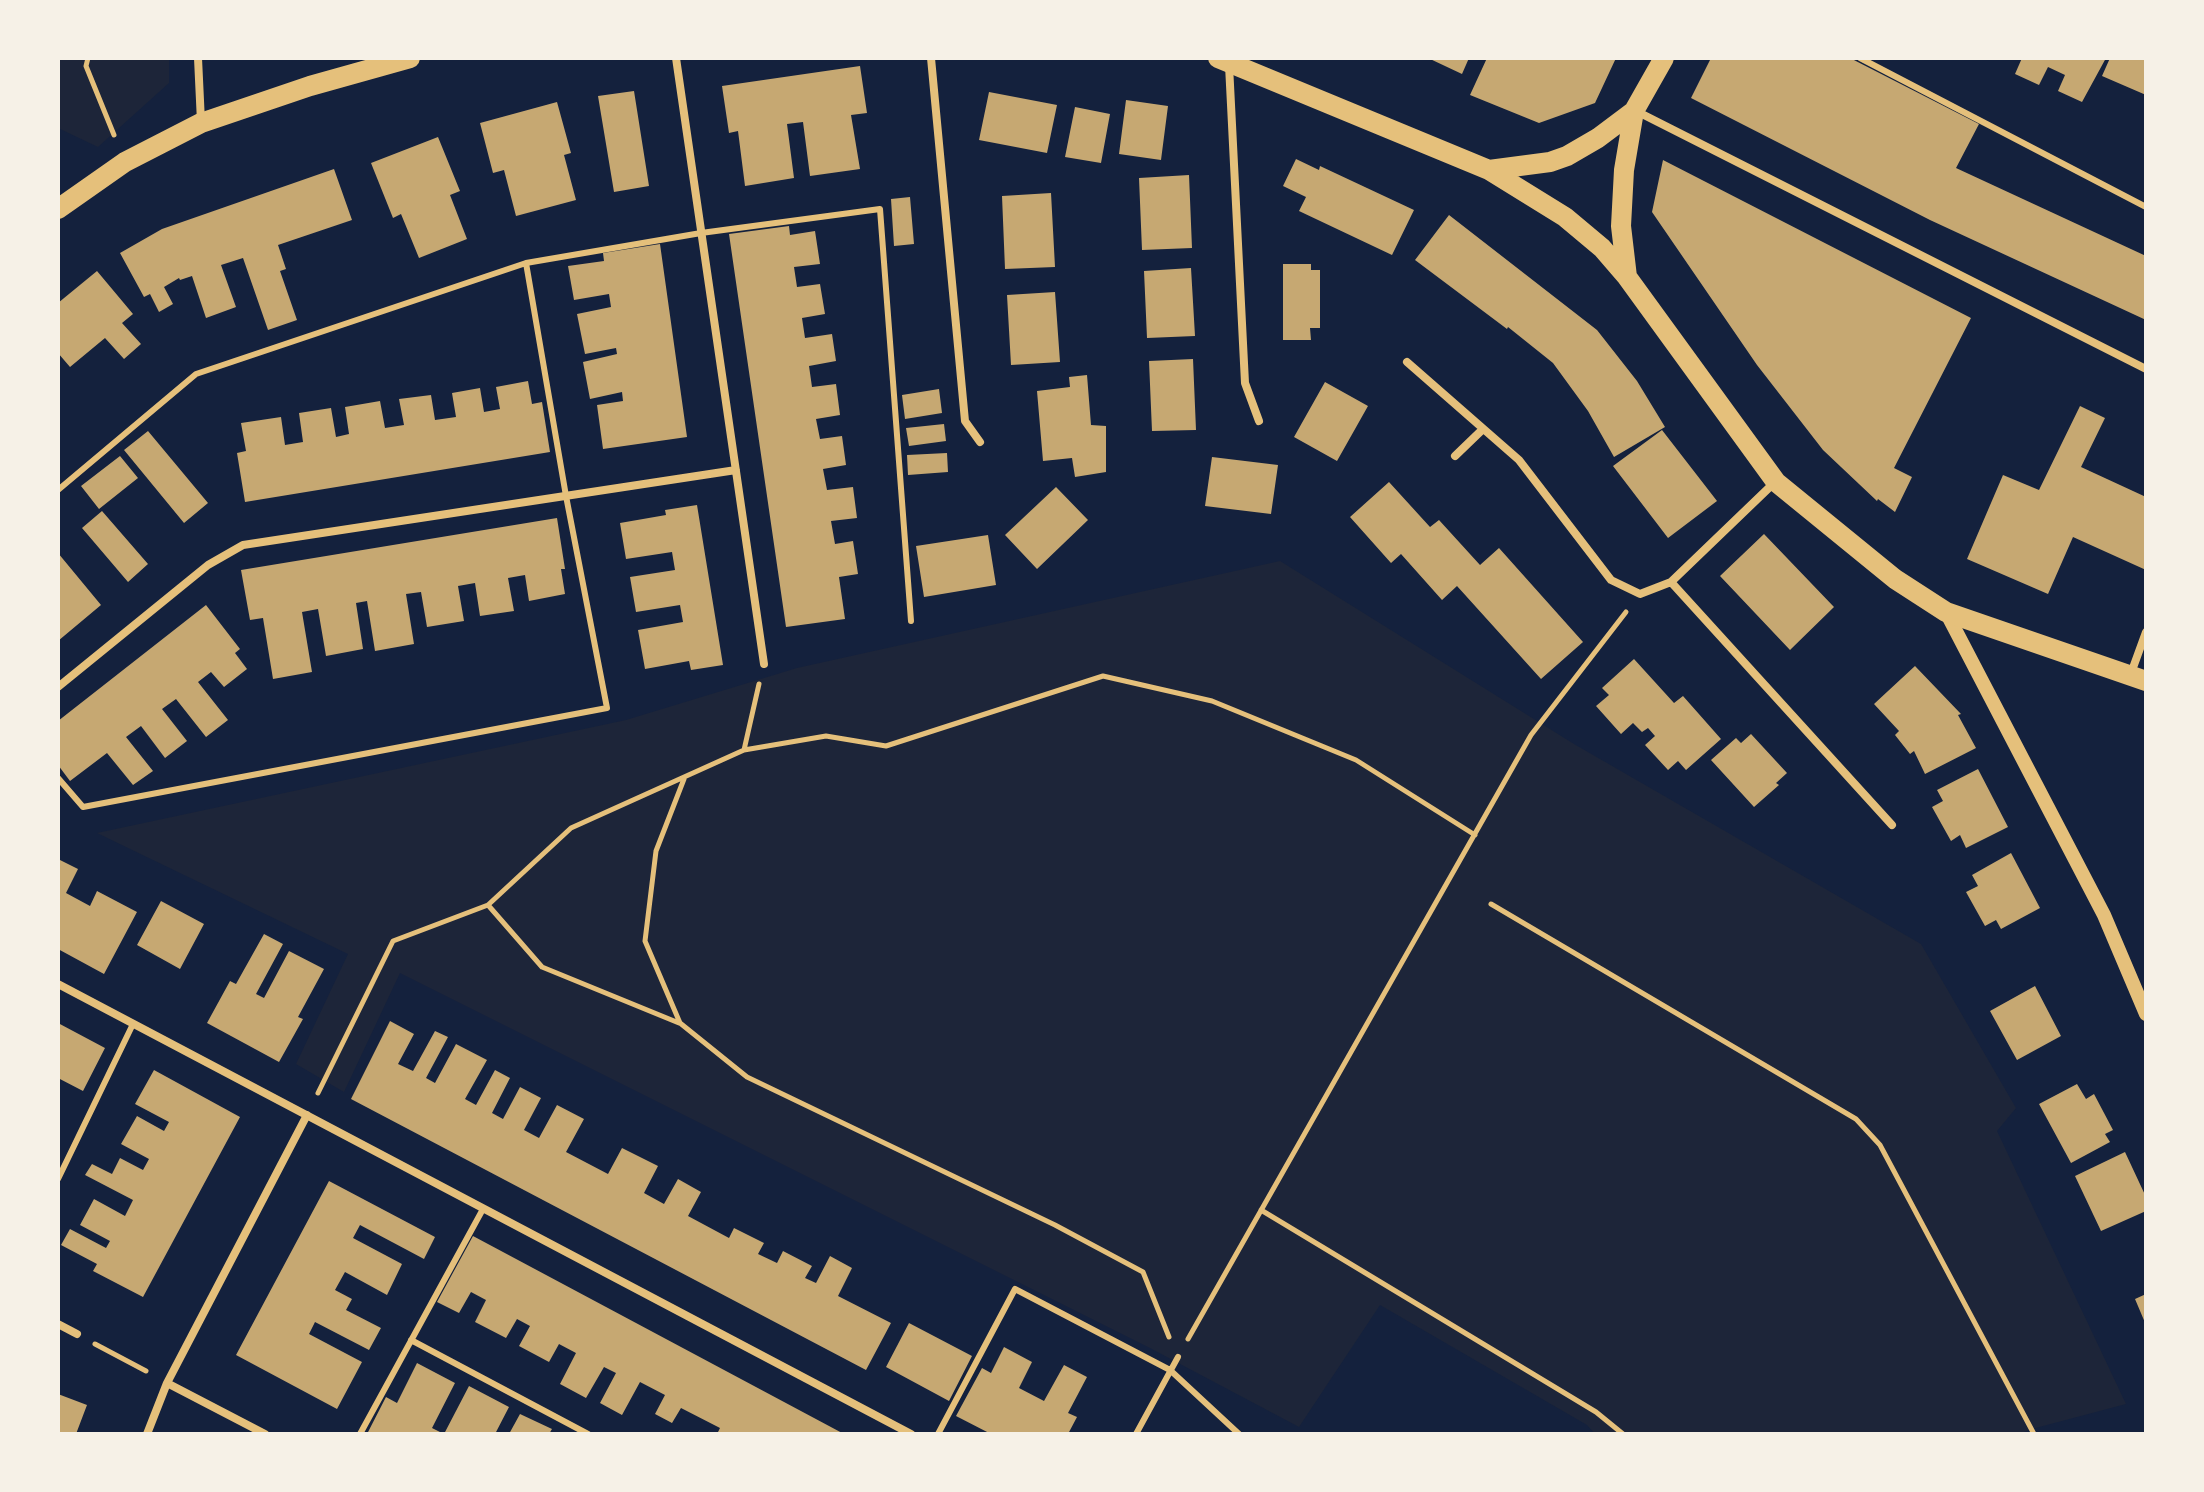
<!DOCTYPE html>
<html>
<head>
<meta charset="utf-8">
<style>
	body { margin:0 }
	#map { position:relative; width:2204px; height:1492px; overflow:hidden; background:#14213d; font-family:Ubuntu,sans-serif }
	canvas { display:block }
	.frame { position:absolute; inset:0; border:60px solid #f6f1e7; pointer-events:none }
</style>
</head>
<body>
<div id="map">
<canvas width="2204" height="1492"></canvas>
<div class="frame"></div>
</div>
<script>
const ctx = document.querySelector('canvas').getContext('2d');
ctx.lineJoin = 'round';
function paint(path, color) { ctx.fillStyle = color; ctx.fill(path, 'evenodd'); }
const poly = rows => new Path2D(rows.map(r => 'M' + r).join(''));
function trace(path, color, width, dash) { ctx.strokeStyle = color; ctx.lineWidth = width; ctx.lineCap = dash ? 'butt' : 'round'; ctx.setLineDash(dash || []); ctx.stroke(path); }
const green = poly([
	[58,58,169,58,169,83,98,147,58,128],
	[1280,561,1574,744,1921,944,2016,1108,1997,1131,2126,1404,2028,1430,2021,1434,1595,1434,1587,1425,1380,1305,1299,1427,1150,1348,400,973,344,1092,296,1064,348,954,97,833,626,720,797,668]
]);
const building = poly([
	[1428,58,1469,58,1462,74],
	[1487,58,1616,58,1595,103,1539,123,1470,95],
	[1711,58,1850,58,1979,124,1956,168,2146,256,2146,320,1930,220,1691,98],
	[2022,58,2106,58,2082,102,2058,91,2065,75,2048,67,2039,85,2015,74],
	[2110,58,2146,58,2146,95,2102,76],
	[860,66,867,113,851,115,860,169,810,176,803,122,787,124,794,178,745,186,738,131,729,133,722,86],
	[634,91,649,186,614,192,598,96],
	[989,92,1057,105,1047,153,979,140],
	[1126,100,1168,106,1161,160,1119,154],
	[557,102,571,153,564,155,576,200,516,216,504,170,493,173,480,123],
	[1075,107,1110,114,1101,163,1065,157],
	[438,137,460,191,450,195,467,239,419,258,401,214,393,218,371,163],
	[1296,159,1319,170,1320,166,1414,210,1392,255,1299,211,1306,197,1283,186],
	[1663,160,1971,318,1894,468,1912,477,1895,512,1878,499,1877,501,1823,450,1757,365,1652,212],
	[334,169,352,220,278,245,286,269,280,271,297,320,268,330,243,258,221,265,236,307,206,318,192,276,180,280,179,278,164,287,173,304,159,312,150,294,144,297,120,253,162,229],
	[1189,175,1192,248,1142,250,1139,178],
	[1051,193,1055,267,1005,269,1002,196],
	[910,197,914,244,894,246,891,199],
	[1449,215,1597,330,1637,381,1665,427,1614,457,1588,411,1553,363,1508,327,1507,329,1415,260],
	[789,226,790,235,815,231,820,264,794,267,797,287,820,284,825,314,802,318,805,338,832,334,836,361,809,366,812,387,836,384,840,415,816,419,820,439,842,436,846,465,823,469,827,490,853,487,857,518,831,521,835,544,853,541,858,574,839,577,845,619,786,627,729,234],
	[660,244,687,437,603,449,597,405,623,401,622,392,590,399,583,362,617,354,616,348,585,354,577,314,611,307,609,294,574,300,568,266,604,261,603,253],
	[1283,264,1311,264,1311,270,1320,270,1320,328,1310,328,1311,340,1283,340],
	[1191,268,1195,336,1147,338,1144,271],
	[97,271,133,314,122,323,141,344,124,359,105,338,70,367,58,353,58,303],
	[1055,292,1060,362,1011,365,1007,295],
	[1193,359,1196,430,1152,431,1149,361],
	[1087,375,1091,425,1106,426,1106,472,1075,477,1072,458,1043,461,1037,391,1070,387,1069,377],
	[528,381,532,404,542,402,550,452,245,502,237,453,246,451,241,423,281,417,285,445,303,442,299,413,331,408,336,437,349,434,345,407,380,401,385,428,404,425,399,399,431,395,435,420,456,417,452,393,480,388,484,412,500,409,496,387],
	[1325,382,1368,406,1337,461,1294,437],
	[939,389,942,413,905,419,902,395],
	[2080,406,2105,418,2081,467,2146,497,2146,570,2073,537,2048,594,1967,559,2003,475,2039,490],
	[944,424,946,441,909,446,906,428],
	[1662,430,1717,501,1668,538,1613,466],
	[148,431,208,503,184,523,124,450],
	[947,453,948,472,908,475,907,455],
	[120,456,138,478,99,509,81,486],
	[1212,457,1278,465,1271,514,1205,506],
	[1389,482,1430,527,1439,520,1480,565,1499,548,1583,642,1541,679,1457,586,1442,600,1401,554,1391,563,1350,517],
	[1056,487,1088,520,1037,569,1005,535],
	[697,505,723,665,691,670,689,661,645,669,638,630,683,622,680,605,636,612,630,577,675,570,672,552,626,559,620,523,666,515,665,510],
	[102,511,148,564,128,582,82,528],
	[557,518,565,569,561,569,565,594,529,601,525,575,508,578,514,611,480,616,475,583,458,586,464,621,427,627,421,592,406,594,414,644,375,651,367,601,356,603,363,649,326,656,318,609,302,612,312,672,273,679,263,618,250,620,241,570],
	[1764,534,1834,607,1790,650,1720,576],
	[988,535,996,585,924,597,916,546],
	[58,553,101,605,58,641],
	[206,605,240,649,235,653,247,669,224,687,211,672,198,682,228,720,206,737,176,699,162,709,187,741,165,758,141,726,126,737,153,771,133,785,107,753,70,781,58,765,58,721],
	[1634,659,1674,703,1683,696,1721,739,1686,770,1678,761,1668,770,1645,745,1655,736,1648,728,1642,732,1633,723,1621,734,1596,706,1609,695,1602,688],
	[1915,666,1961,714,1958,715,1976,748,1925,774,1914,751,1910,754,1895,735,1899,731,1874,704],
	[1751,734,1787,773,1776,783,1779,785,1754,807,1711,760,1736,738,1741,743],
	[1978,769,2008,827,1966,848,1960,835,1951,841,1932,807,1943,801,1937,790],
	[2011,853,2040,908,2001,929,1996,920,1985,926,1966,892,1978,886,1972,875],
	[58,859,78,869,66,893,90,906,97,891,137,912,104,974,58,949],
	[161,901,204,924,180,969,137,945],
	[264,934,283,944,256,994,264,998,289,951,324,969,298,1017,303,1019,279,1062,207,1023,230,981,236,984],
	[2035,986,2061,1036,2017,1060,1990,1011],
	[390,1021,414,1034,398,1064,413,1071,435,1031,448,1037,426,1078,435,1083,456,1044,487,1060,465,1099,476,1105,495,1070,510,1078,492,1113,503,1119,520,1087,541,1098,524,1130,539,1138,557,1105,584,1119,566,1152,608,1174,622,1148,658,1166,644,1193,664,1204,678,1179,701,1192,688,1216,729,1238,734,1228,764,1243,758,1254,777,1263,783,1251,812,1266,805,1278,816,1283,830,1256,852,1268,838,1296,891,1323,866,1370,351,1099],
	[58,1023,105,1048,83,1091,58,1078],
	[154,1070,240,1117,143,1297,93,1271,97,1264,61,1245,70,1229,106,1248,110,1241,80,1225,94,1199,125,1216,133,1200,85,1175,92,1164,112,1174,120,1158,143,1170,149,1159,121,1144,137,1116,164,1131,169,1122,135,1104],
	[2077,1084,2086,1099,2094,1094,2113,1130,2105,1134,2110,1142,2071,1163,2039,1104],
	[2125,1152,2146,1197,2146,1211,2101,1231,2075,1176],
	[329,1181,435,1237,424,1259,360,1225,353,1238,402,1264,387,1295,345,1272,335,1290,352,1299,346,1310,381,1328,369,1350,315,1322,309,1334,362,1362,337,1409,236,1355],
	[473,1236,844,1434,717,1434,720,1428,681,1408,672,1423,655,1414,665,1395,640,1382,622,1415,600,1403,616,1373,604,1367,586,1398,560,1384,576,1353,559,1344,549,1362,519,1346,530,1326,517,1319,506,1338,475,1322,486,1300,471,1292,459,1313,437,1302],
	[2146,1294,2146,1325,2135,1299],
	[909,1323,972,1356,949,1401,886,1367],
	[1004,1347,1032,1362,1019,1388,1044,1401,1064,1365,1087,1377,1068,1413,1077,1417,1068,1434,991,1434,956,1416,982,1368,991,1373],
	[417,1363,455,1383,432,1428,444,1434,469,1386,509,1407,495,1434,367,1434,386,1397,397,1403],
	[58,1394,87,1405,76,1434,58,1434],
	[520,1414,552,1429,549,1434,509,1434]
]);
const path = poly([
	[88,58,86,66,114,135],
	[744,750,826,736,886,746,1103,676,1212,701,1356,760,1475,835],
	[684,779,656,851,645,941,680,1023,747,1077,1055,1225,1143,1272,1169,1337],
	[1491,904,1856,1119,1880,1145,2034,1434],
	[488,905,542,967,679,1023],
	[318,1093,393,941,488,905,571,828,744,750,759,684],
	[1261,1210,1596,1412,1623,1434],
	[1188,1339,1531,735,1626,612],
	[95,1344,146,1371]
]);
const service = poly([
	[1860,58,2146,207],
	[58,490,196,374,526,263,701,233,880,209,911,621],
	[58,778,83,807,607,708,566,496,526,263],
	[58,1179,133,1024],
	[411,1340,588,1434],
	[360,1434,483,1209],
	[938,1434,1015,1289,1170,1370,1239,1434],
	[1136,1434,1178,1357]
]);
const minor = poly([
	[198,58,201,122],
	[676,58,764,664],
	[931,58,965,421,980,442],
	[1229,65,1245,383,1259,421],
	[1636,111,2146,369],
	[1407,362,1519,460,1611,580,1640,594,1671,582,1892,825],
	[1455,456,1483,429],
	[1671,582,1775,482],
	[2130,676,2146,632],
	[58,687,208,565,243,545,736,470],
	[58,984,911,1434],
	[58,1324,77,1334],
	[167,1383,265,1434],
	[147,1434,167,1383,307,1115]
]);
const tertiary = poly([
	[1946,612,2104,915,2146,1014]
]);
const primary = poly([
	[1218,58,1489,170,1565,217,1602,248,1627,277,1776,482,1895,579,1946,612,2146,681],
	[1489,170,1550,162,1567,156,1598,138,1634,111],
	[58,209,125,162,201,123,310,86,410,58],
	[1627,277,1621,226,1624,170,1634,111,1664,58]
]);
paint(green, '#1d2539');
paint(building, '#c6a872');
trace(path, '#e5c07b', 5);
trace(service, '#e5c07b', 6);
trace(minor, '#e5c07b', 8);
trace(tertiary, '#e5c07b', 14);
trace(primary, '#e5c07b', 20);
</script>
</body>
</html>
